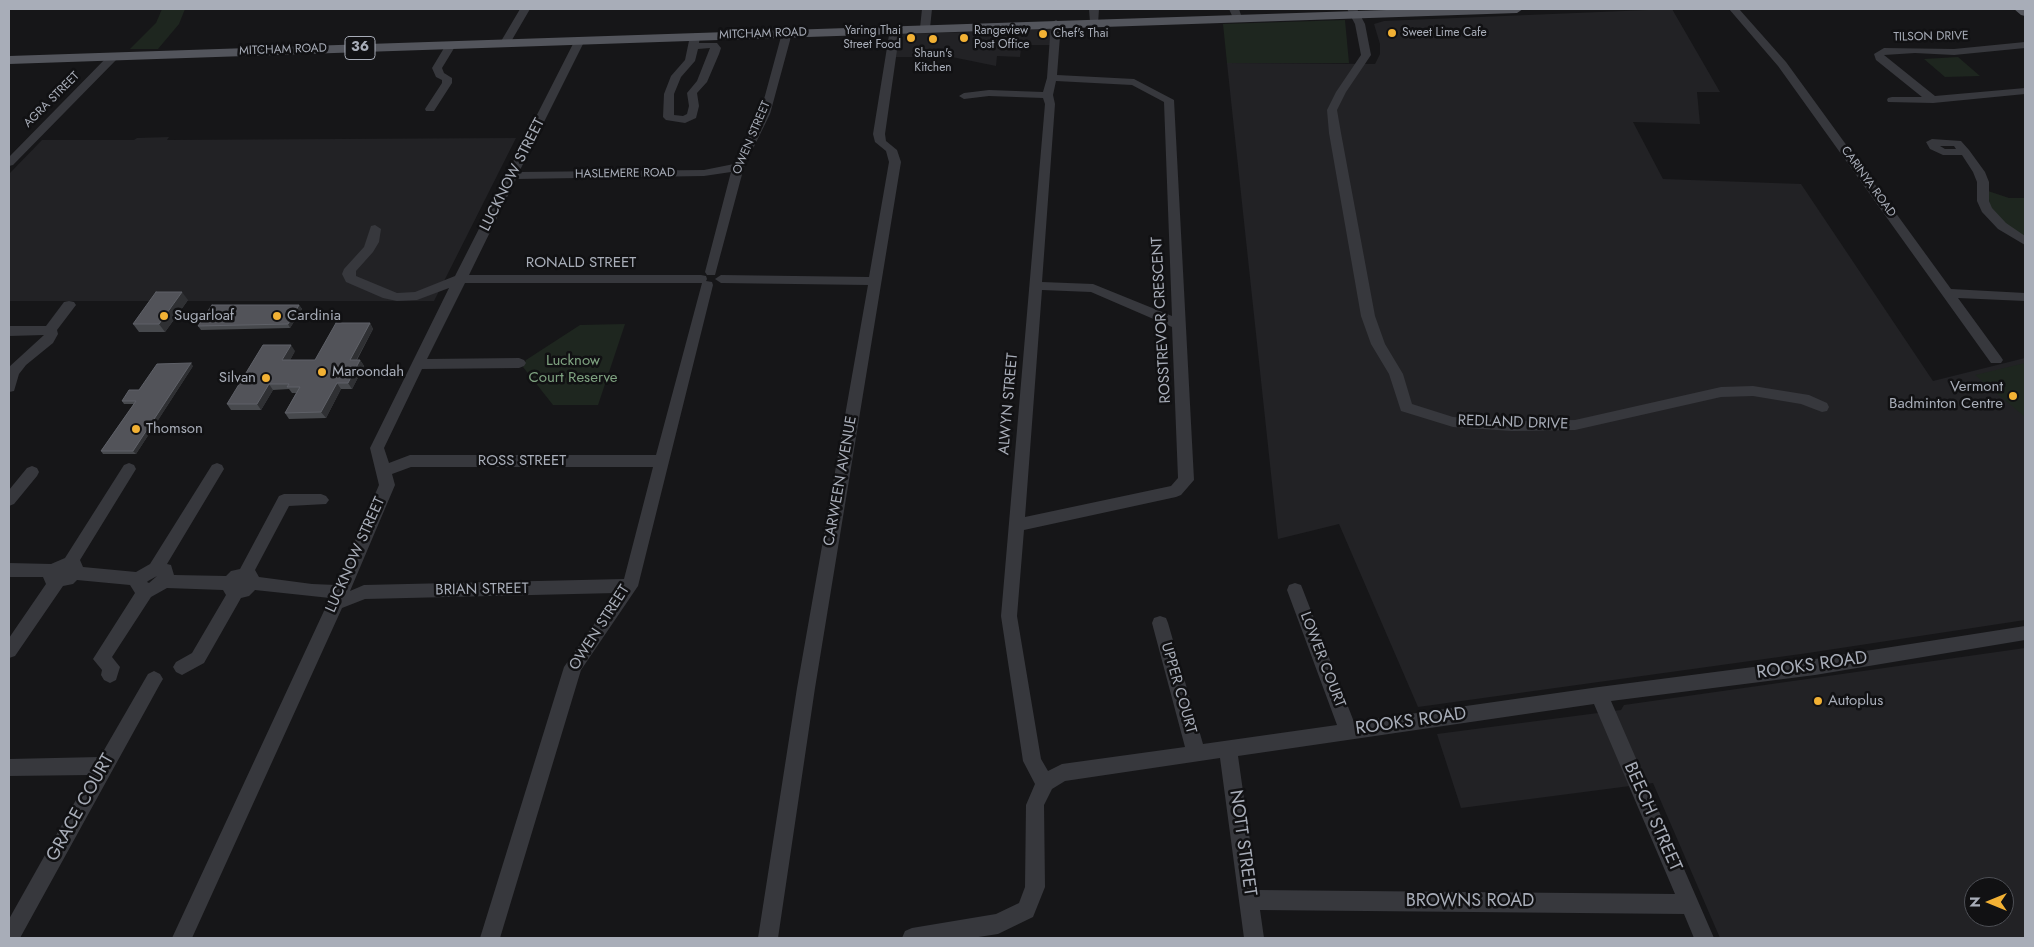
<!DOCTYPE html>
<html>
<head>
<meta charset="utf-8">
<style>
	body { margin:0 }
	#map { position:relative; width:2034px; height:947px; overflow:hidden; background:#161618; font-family:Jost,sans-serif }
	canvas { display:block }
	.frame { position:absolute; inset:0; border:10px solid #a8adb8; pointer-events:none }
	.north { position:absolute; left:1964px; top:877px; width:50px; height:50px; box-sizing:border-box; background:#111113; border:1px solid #4d4f55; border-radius:50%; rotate:270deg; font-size:14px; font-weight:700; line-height:20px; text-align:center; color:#a8adb8 }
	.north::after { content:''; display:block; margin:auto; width:18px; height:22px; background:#f2b134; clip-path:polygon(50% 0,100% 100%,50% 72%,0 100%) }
</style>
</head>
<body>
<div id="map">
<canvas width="2034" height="947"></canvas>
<div class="frame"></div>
<div class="north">N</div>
</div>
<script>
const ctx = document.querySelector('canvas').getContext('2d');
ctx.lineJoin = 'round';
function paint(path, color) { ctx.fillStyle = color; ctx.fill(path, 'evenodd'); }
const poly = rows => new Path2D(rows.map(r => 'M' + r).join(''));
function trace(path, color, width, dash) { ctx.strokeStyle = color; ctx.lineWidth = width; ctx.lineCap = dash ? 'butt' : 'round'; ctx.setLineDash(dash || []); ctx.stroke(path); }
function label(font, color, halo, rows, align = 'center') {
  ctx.font = font + ' Jost,sans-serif'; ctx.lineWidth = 5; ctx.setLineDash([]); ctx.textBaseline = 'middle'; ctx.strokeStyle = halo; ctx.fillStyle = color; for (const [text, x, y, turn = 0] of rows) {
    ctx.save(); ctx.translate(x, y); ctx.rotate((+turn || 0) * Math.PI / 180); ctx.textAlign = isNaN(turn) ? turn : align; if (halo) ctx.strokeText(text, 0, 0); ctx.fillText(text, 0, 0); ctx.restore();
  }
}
const built = poly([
	[1672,9,1720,92,1697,92,1700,124,1633,122,1663,179,1801,184,1933,381,2025,358,2025,620,1808,653,1418,707,1339,524,1278,539,1227,63,1375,64,1380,54,1380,44,1374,24,1384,21],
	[1022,28,1050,29,1051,45,1030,45,1028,44,1028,40,1022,40,1020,57,997,56,996,66,952,57,895,57,899,34,971,32,977,29,1019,31],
	[169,137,167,140,516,138,434,301,9,301,9,174,42,140,134,140,137,138],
	[2025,648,2025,938,1720,938,1653,783,1461,808,1437,734,1621,710,1624,705],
	[1974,887,2004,887,2004,917,1974,917]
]);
const green = poly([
	[162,9,185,9,179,24,158,49,130,49,156,23],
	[1345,20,1349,63,1227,63,1223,24],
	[1958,57,1980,76,1945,77,1924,59],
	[1988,191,2009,198,2025,198,2025,239,2008,229,1990,208],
	[625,324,598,405,553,405,523,367,526,360,580,325],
	[2025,363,2025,417,1975,375]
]);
const minor = poly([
	[520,9,530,9,509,45,501,45,500,43,520,9],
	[922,9,932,9,930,28,925,31,920,28,922,9],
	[1089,9,1099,9,1098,24,1092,24,1090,22,1089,9],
	[1229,9,1239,9,1242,18,1240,20,1234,20,1229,9],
	[1347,9,1357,9,1365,24,1371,55,1346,92,1337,110,1341,133,1375,316,1385,344,1403,374,1412,404,1453,417,1512,421,1575,420,1721,387,1753,386,1809,395,1827,403,1829,407,1827,411,1822,412,1801,404,1753,396,1721,397,1575,430,1512,431,1453,427,1401,411,1389,374,1371,344,1361,316,1329,133,1327,110,1336,92,1361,55,1355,24,1347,9],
	[1729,9,1739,9,1786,62,1951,289,2025,293,2025,301,1958,298,2001,357,2003,360,2001,363,1991,363,1778,66,1729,9],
	[1056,20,1061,23,1057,75,1134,79,1174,100,1194,480,1181,495,1176,497,1024,530,1017,616,1041,759,1048,771,1062,764,1185,747,1152,623,1154,618,1160,616,1166,618,1168,623,1203,744,1337,725,1287,590,1289,585,1295,583,1301,585,1303,590,1354,722,1599,687,1815,659,2025,626,2025,640,1815,675,1611,701,1714,938,1694,938,1684,914,1260,910,1264,938,1244,938,1220,758,1065,781,1052,789,1044,805,1045,887,1033,917,998,934,972,938,902,938,905,931,912,928,996,914,1019,903,1025,887,1026,805,1035,784,1023,761,1001,616,1045,104,1043,98,989,96,964,99,959,96,964,93,989,90,1043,92,1047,78,1051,23,1056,20],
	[1056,81,1132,85,1164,102,1172,316,1093,284,1042,282,1055,104,1053,95,1056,81],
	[1042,290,1091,292,1172,327,1178,478,1171,486,1025,517,1042,290],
	[1594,704,1675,894,1257,890,1238,756,1594,704],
	[895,26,900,29,885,134,886,141,897,150,901,162,815,688,778,938,758,938,797,688,868,285,721,283,715,279,721,275,869,277,889,162,886,151,875,142,873,134,890,29,895,26],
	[787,30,792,33,770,114,744,167,715,275,707,275,705,272,731,172,704,176,516,179,469,275,701,275,706,276,707,279,706,281,712,282,713,285,638,586,581,670,500,938,480,938,564,667,616,593,365,599,342,608,192,938,172,938,330,598,255,590,249,596,241,598,204,663,182,675,176,672,173,667,176,662,192,653,226,595,223,590,167,588,151,597,112,657,120,667,116,680,110,683,104,680,101,675,102,670,93,659,135,593,130,585,77,580,73,584,63,586,15,656,9,658,9,638,46,584,43,577,9,577,9,563,51,564,65,558,124,465,129,463,134,465,136,469,80,560,83,567,136,572,150,564,212,465,217,463,222,465,224,469,167,564,171,565,174,575,226,576,231,571,240,569,279,496,284,494,321,494,326,496,329,500,326,504,289,506,255,570,259,577,312,584,336,585,379,485,370,448,449,288,417,300,397,301,383,298,346,282,342,274,344,269,364,247,371,226,375,225,381,229,379,242,373,252,356,271,356,276,397,293,415,292,455,276,575,40,580,37,585,40,519,172,704,170,734,164,760,114,782,33,787,30],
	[465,283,702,283,656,455,410,455,389,463,384,448,422,369,519,368,524,366,526,363,524,360,519,358,427,359,465,283],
	[411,467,653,467,624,579,364,585,350,591,395,485,392,474,411,467],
	[157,576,149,583,147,582,148,581,157,576],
	[695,33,700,36,699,43,717,43,721,48,719,54,707,82,697,93,699,106,696,118,685,123,666,120,663,117,664,94,671,76,685,60,690,36,695,33],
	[710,48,697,81,687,93,689,106,687,114,683,116,674,115,674,94,681,77,695,61,698,49,710,48],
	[451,42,456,45,442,68,444,73,452,78,452,83,434,111,426,111,425,109,442,83,442,80,436,77,432,68,447,43,451,42],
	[2025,42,2025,48,1954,55,1915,53,1884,55,1935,96,2025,88,2025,94,1933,103,1888,102,1887,100,1888,98,1892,97,1922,97,1876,60,1874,54,1884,48,1954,49,2025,42],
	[114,53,118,54,119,56,118,58,13,165,9,166,9,157,110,54,114,53],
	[1932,139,1961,141,1969,150,1985,172,1989,182,1989,201,1992,208,2006,223,2025,236,2025,245,1998,229,1982,212,1977,201,1977,182,1973,172,1962,155,1943,155,1930,149,1926,142,1932,139],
	[1940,146,1954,146,1956,149,1945,149,1940,146],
	[69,301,74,302,76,305,57,330,58,334,53,343,26,365,19,374,14,391,9,392,9,367,44,335,9,336,9,326,46,326,64,302,69,301],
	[32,466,37,468,39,472,37,476,14,504,9,506,9,490,27,468,32,466],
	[154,671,160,674,163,679,160,684,20,938,9,938,9,919,90,775,9,776,9,759,100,757,148,674,154,671]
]);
const major = poly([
	[1416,9,1523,9,1517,13,9,64,9,56,1416,9],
	[2014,9,2025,9,2025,16,2021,15,2014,9]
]);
const wall = poly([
	[188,300,165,332,139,332,133,324],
	[299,305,302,309,290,328,201,330,198,326],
	[370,323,373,329,357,360,360,360,364,366,352,389,341,389,326,418,289,419,285,413,296,393,292,393,289,389,273,390,261,410,231,410,227,404,295,351,290,360,315,360],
	[193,366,136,454,103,454,101,451,134,404,124,404,122,401,139,390]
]);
const shadedWall = poly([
	[182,292,188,300,165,332,159,324],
	[299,305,302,309,290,328,288,324],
	[370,323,373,329,353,366,350,360],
	[291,345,295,351,287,366,282,360],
	[360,360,364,366,352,389,348,383],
	[191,363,193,366,136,454,133,451],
	[337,383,341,389,326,418,321,412],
	[269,384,273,390,261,410,257,404]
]);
const building = poly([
	[156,292,182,292,159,324,133,324,156,292],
	[212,305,299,305,288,324,198,326,212,305],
	[336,323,370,323,350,360,360,360,348,383,337,383,321,412,285,413,300,387,287,387,289,384,269,384,257,404,227,404,263,345,291,345,282,360,315,360,336,323],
	[191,363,133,451,101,451,136,401,122,401,129,390,139,390,157,364,191,363]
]);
const markers = [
	[1392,33,5,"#f2b134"],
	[1043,34,5,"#f2b134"],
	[911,38,5,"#f2b134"],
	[964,38,5,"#f2b134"],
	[933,39,5,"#f2b134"],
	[164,316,5,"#f2b134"],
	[277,316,5,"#f2b134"],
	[322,372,5,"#f2b134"],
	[266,378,5,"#f2b134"],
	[2013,396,5,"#f2b134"],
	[136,429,5,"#f2b134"],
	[1818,701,5,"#f2b134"]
];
const farPoinames = [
	["Yaring Thai",901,31,"right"],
	["Street Food",901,45,"right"],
	["Rangeview",974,31],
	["Post Office",974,45],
	["Sweet Lime Cafe",1402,33],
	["Chef's Thai",1053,34],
	["Shaun's",933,54,"center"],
	["Kitchen",933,68,"center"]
];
const farStreetnames = [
	["MITCHAM ROAD",763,34,-2],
	["TILSON DRIVE",1931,37,-1],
	["MITCHAM ROAD",283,50,-2],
	["AGRA STREET",52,100,-45],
	["OWEN STREET",752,138,-67],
	["HASLEMERE ROAD",625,174,-1],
	["CARINYA ROAD",1868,182,54]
];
const shields = [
	[360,48,30]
];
const shieldNames = [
	["36",360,48]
];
const streetNames = [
	["LUCKNOW STREET",513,175,-63],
	["RONALD STREET",581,263],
	["ROSSTREVOR CRESCENT",1162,320,-93],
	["ALWYN STREET",1009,404,-85],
	["REDLAND DRIVE",1513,423,2],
	["ROSS STREET",522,461],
	["CARWEEN AVENUE",841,481,-80],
	["LUCKNOW STREET",356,555,-66],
	["BRIAN STREET",482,590,-1],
	["OWEN STREET",600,628,-57],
	["LOWER COURT",1322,660,69],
	["UPPER COURT",1178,688,74]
];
const poiNames = [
	["Sugarloaf",174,316],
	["Cardinia",287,316],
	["Maroondah",332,372],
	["Silvan",256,378,"right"],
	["Vermont",2003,387,"right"],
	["Badminton Centre",2003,404,"right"],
	["Thomson",146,429],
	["Autoplus",1828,701]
];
const parkNames = [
	["Lucknow",573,361],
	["Court Reserve",573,378]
];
const nearStreetnames = [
	["ROOKS ROAD",1812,666,-8],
	["ROOKS ROAD",1411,722,-8],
	["GRACE COURT",81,808,-61],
	["BEECH STREET",1652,817,66],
	["NOTT STREET",1242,843,82],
	["BROWNS ROAD",1470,902]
];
paint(built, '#222225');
paint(green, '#1e261f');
paint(minor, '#37383d');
paint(major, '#53555c');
paint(wall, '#47494d');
paint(shadedWall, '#2f3033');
paint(building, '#525359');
trace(building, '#5f6168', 1);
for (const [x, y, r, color] of markers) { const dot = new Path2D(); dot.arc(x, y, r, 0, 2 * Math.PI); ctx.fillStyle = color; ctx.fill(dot); trace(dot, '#111113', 2); }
label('12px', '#a8adb8', '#111113', farPoinames, 'left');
label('12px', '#a8adb8', '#111113', farStreetnames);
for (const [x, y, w] of shields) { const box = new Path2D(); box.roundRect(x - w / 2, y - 11.5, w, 23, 4); ctx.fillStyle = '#111113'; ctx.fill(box); trace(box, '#a8adb8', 1); }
label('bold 14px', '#a8adb8', null, shieldNames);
label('15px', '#a8adb8', '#111113', streetNames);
label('15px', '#a8adb8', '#111113', poiNames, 'left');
label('15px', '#7fa381', '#111113', parkNames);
label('18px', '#a8adb8', '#111113', nearStreetnames);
</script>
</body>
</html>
